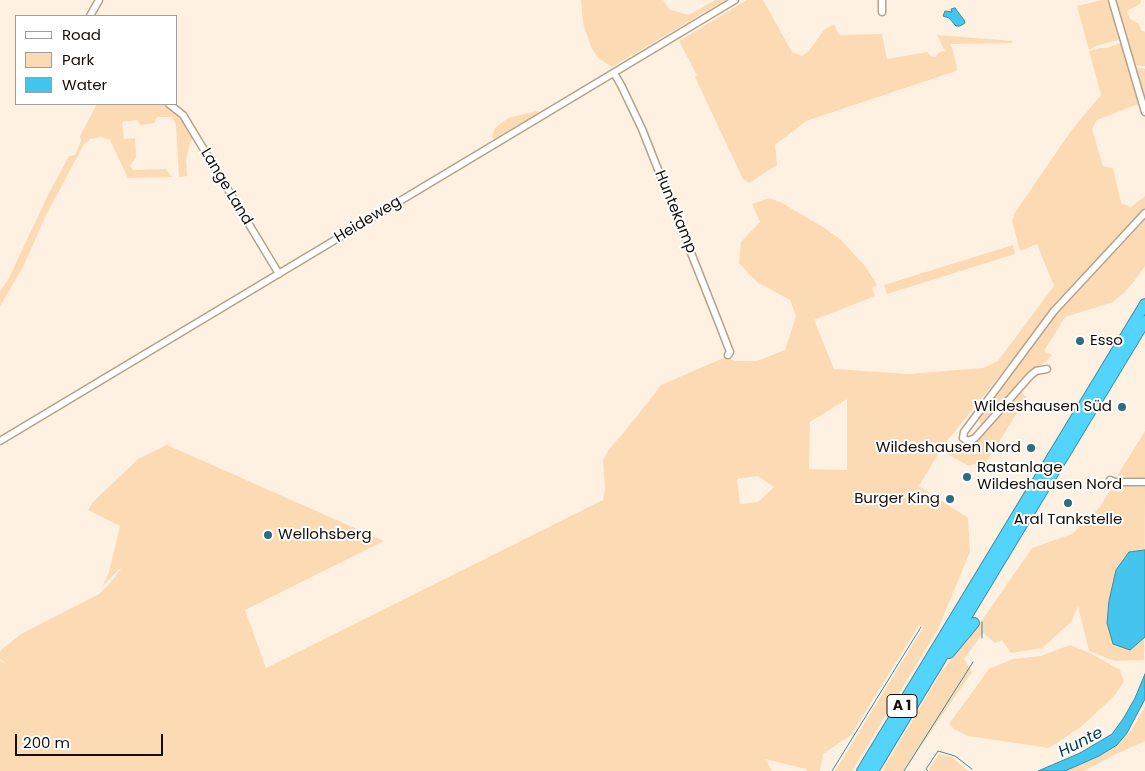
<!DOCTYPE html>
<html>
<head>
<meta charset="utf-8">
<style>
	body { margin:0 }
	#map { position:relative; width:1145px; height:771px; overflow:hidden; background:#fff1e2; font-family:Poppins,sans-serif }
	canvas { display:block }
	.legend { position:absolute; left:15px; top:15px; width:162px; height:90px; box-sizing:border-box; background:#fff; border:1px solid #a19e9b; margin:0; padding:6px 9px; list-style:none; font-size:15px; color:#150d06 }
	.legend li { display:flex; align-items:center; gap:10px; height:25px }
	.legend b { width:25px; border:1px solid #a19e9b }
	.scale { position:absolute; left:15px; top:734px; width:148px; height:22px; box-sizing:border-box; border:2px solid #150d06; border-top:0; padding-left:6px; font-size:15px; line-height:18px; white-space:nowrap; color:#150d06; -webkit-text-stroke:4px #fff; paint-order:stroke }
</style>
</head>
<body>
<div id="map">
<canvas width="1145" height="771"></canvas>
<ul class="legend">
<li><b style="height:6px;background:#fff"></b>Road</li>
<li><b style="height:14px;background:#fcdab4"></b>Park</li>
<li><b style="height:14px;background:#43c5ed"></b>Water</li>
</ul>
<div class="scale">200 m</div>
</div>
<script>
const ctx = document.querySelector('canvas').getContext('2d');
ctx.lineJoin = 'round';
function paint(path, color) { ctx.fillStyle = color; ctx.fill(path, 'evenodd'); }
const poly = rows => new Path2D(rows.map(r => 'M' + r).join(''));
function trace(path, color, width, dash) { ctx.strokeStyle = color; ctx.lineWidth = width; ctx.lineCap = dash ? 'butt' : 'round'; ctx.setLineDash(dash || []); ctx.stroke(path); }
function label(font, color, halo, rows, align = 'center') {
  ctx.font = font + ' Poppins,sans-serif'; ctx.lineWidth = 4; ctx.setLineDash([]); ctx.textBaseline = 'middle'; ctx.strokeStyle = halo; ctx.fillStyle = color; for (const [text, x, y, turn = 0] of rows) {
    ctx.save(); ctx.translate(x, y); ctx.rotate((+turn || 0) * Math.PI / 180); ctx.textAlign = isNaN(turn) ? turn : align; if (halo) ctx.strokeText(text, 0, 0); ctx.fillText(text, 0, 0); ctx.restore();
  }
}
const green = poly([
	[581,0,663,0,670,10,689,15,715,0,725,0,612,67,598,58,591,47,583,23],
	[747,0,763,0,792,52,802,56,809,51,824,30,834,24,839,35,882,34,887,59,927,52,931,56,935,57,940,52,945,51,937,35,1013,41,1012,43,951,44,957,69,956,71,806,121,775,145,777,165,749,183,743,179,695,77,697,75,679,41],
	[1102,0,1107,0,1122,39,1096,46,1089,50,1077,6],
	[1114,0,1141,0,1140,4,1127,11,1130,19,1139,24,1141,30,1145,32,1145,66,1133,65],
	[1123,42,1141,103,1097,120,1092,129,1103,166,1113,168,1121,203,1131,207,1145,196,1145,209,1063,297,943,446,919,486,968,518,970,552,938,629,852,771,835,771,924,626,919,625,851,735,823,754,820,771,807,771,806,769,765,759,772,771,0,771,0,661,7,664,0,659,0,653,1,650,21,634,99,594,111,582,121,569,119,569,102,587,109,572,120,526,88,510,93,502,138,459,167,445,384,541,245,610,266,668,603,500,605,488,603,460,609,449,626,430,661,385,726,357,735,361,757,361,785,350,796,316,790,300,757,282,739,263,741,242,760,222,752,204,769,198,780,202,823,227,840,239,865,266,874,280,877,285,872,288,875,296,814,320,834,369,908,374,983,368,998,361,1054,286,1037,244,1020,251,1012,221,1014,214,1071,131,1101,95,1089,51,1099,48,1106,48],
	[847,399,847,470,809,469,810,422],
	[758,476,774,487,758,502,740,504,737,479],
	[1133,67,1145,69,1145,106],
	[97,104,163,104,180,114,194,137,190,143,186,159,187,176,179,177,176,125,172,117,157,117,154,123,140,125,137,120,122,122,124,139,135,138,136,157,130,166,133,170,166,169,172,177,128,178,110,140,101,137,91,139,84,144,45,217,24,265,0,306,0,291,8,280,48,195,69,156,75,155,81,141,80,136],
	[537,111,538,113,494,139,492,137,495,128,508,118],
	[1145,216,1145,266,1135,280,1124,293,1113,302,1065,317,1044,351,1052,355,1046,362,1032,370,982,426,978,418,1056,314],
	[1013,245,1015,254,887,294,884,285],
	[1020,391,1027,397,983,467,974,464,969,466,949,455,960,444,972,441],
	[1145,431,1145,477,1140,478,1117,476],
	[1113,485,1145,487,1144,660,1115,661,1089,651,1078,606,1071,622,1042,648,1011,653,1002,640,995,643,983,633,964,659,972,672,904,771,882,771,942,671,985,616,1032,548,1072,534,1100,507],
	[1070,645,1090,653,1120,670,1124,682,1113,697,1082,726,1049,748,968,736,955,730,949,724,989,669,1013,659,1041,656],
	[1145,706,1145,741,1114,755,1084,771,1065,771,1099,756,1117,745,1127,733,1130,733],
	[939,754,952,757,968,771,930,771,929,769]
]);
const water = poly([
	[955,8,964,20,965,23,960,26,956,26,949,18,943,16,945,11,952,12,951,9,955,8],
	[1145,550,1145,637,1130,650,1113,644,1107,623,1109,601,1116,570,1129,552,1145,550],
	[1145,674,1145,699,1127,733,1117,745,1099,756,1065,771,1038,771,1080,753,1112,734,1123,719,1135,698,1145,674]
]);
const stream = poly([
	[982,622,982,638],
	[832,771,921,627],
	[904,771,973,662],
	[928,771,926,769,938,751,955,756,972,769]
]);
const minor = poly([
	[882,0,882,12],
	[1112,0,1145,112],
	[90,16,99,0],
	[614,73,621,85,642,129,718,321,730,352,728,355],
	[169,104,183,115,279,274],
	[1047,369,1036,371,1030,376,975,438,968,441,963,438,964,432,1054,311,1145,213],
	[0,441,735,0],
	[1110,480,1115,482,1145,482]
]);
const highway = poly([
	[949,653,974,623],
	[862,771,1145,304],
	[873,771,1145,321]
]);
const markers = [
	[1080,341,5,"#2d6c81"],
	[1122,407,5,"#2d6c81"],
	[1031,448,5,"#2d6c81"],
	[967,477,5,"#2d6c81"],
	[950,499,5,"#2d6c81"],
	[1068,503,5,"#2d6c81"],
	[268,535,5,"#2d6c81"]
];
const shields = [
	[902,706,30]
];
const shieldNames = [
	["A 1",902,706]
];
const streetNames = [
	["Lange Land",226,187,59],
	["Huntekamp",675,212,68],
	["Heideweg",368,220,-31]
];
const poiNames = [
	["Esso",1090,341],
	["Wildeshausen Süd",1112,407,"right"],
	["Wildeshausen Nord",1021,448,"right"],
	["Rastanlage",977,468],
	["Wildeshausen Nord",977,485],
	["Burger King",940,499,"right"],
	["Aral Tankstelle",1068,520,"center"],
	["Wellohsberg",278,535]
];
const waterNames = [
	["Hunte",1081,743,-27]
];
paint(green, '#fcdab4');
paint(water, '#43c5ed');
trace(water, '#358ea8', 1);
trace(stream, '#358ea8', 1);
trace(minor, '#b7a28b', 9);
trace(highway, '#3d8ea7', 12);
trace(minor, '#fff', 6);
trace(highway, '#52d4fd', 10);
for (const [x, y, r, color] of markers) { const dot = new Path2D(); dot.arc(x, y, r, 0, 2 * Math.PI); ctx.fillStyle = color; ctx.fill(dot); trace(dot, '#fff', 2); }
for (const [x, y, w] of shields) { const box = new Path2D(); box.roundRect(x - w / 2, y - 11.5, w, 23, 4); ctx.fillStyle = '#fff'; ctx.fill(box); trace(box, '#150d06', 1); }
label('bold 14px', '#150d06', null, shieldNames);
label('15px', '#150d06', '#fff', streetNames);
label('15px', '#150d06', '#fff', poiNames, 'left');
label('italic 16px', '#003a4b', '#fff', waterNames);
</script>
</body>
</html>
